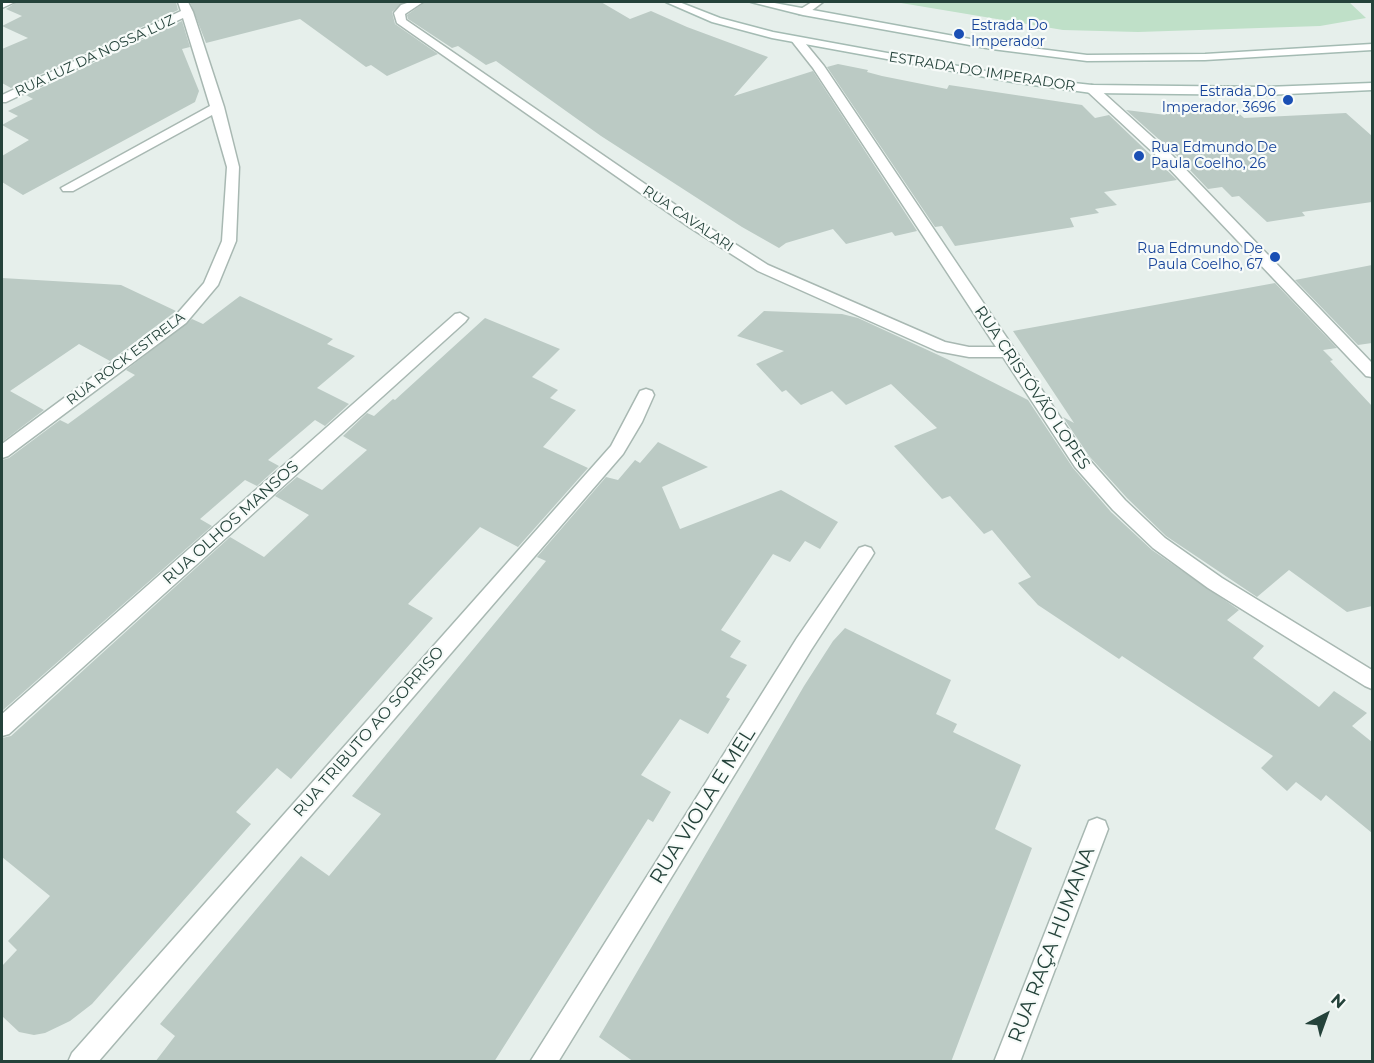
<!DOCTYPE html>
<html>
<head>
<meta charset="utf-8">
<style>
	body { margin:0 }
	#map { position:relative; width:1374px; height:1063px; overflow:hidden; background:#e6efeb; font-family:Montserrat,sans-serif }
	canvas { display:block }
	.frame { position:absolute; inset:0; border:3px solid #24423a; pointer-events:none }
	.north { position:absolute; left:1296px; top:985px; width:60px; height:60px; -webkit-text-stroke:4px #f7fbf9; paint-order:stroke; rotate:41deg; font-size:16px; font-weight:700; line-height:24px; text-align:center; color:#24423a }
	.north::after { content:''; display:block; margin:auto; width:21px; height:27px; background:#24423a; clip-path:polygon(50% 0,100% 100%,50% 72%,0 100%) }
</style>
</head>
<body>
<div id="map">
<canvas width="1374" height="1063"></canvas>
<div class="frame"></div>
<div class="north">N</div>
</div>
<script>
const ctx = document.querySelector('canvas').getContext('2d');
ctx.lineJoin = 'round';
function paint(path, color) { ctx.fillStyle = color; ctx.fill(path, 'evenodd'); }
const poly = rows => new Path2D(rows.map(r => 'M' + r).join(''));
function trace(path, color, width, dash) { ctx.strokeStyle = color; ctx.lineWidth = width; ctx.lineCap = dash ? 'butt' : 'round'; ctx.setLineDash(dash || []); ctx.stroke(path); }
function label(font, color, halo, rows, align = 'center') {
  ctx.font = font + ' Montserrat,sans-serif'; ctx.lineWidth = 4.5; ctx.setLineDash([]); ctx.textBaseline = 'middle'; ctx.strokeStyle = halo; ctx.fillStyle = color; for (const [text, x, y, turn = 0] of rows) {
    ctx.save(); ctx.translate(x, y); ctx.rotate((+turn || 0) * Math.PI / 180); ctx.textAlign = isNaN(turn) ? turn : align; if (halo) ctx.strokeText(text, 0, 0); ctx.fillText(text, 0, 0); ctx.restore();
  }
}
const green = poly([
	[895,2,1349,2,1366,18,1320,26,1138,32,1063,30]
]);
const building = poly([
	[17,2,176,2,178,10,11,88,2,83,2,49,28,38,2,26,22,16,6,9],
	[190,2,404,2,392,12,395,24,438,54,387,76,371,65,366,67,300,19,206,43],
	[425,2,601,2,630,19,651,11,687,27,768,57,734,96,813,71,917,231,895,236,892,232,846,244,833,229,786,243,779,248,742,227,601,136,496,61,486,65,458,46,452,48,408,19,407,15],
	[182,21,190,47,182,49,199,91,195,102,23,195,2,182,2,156,29,140,2,125,18,116,8,111,33,99,26,95],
	[838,64,868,70,867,72,882,76,947,89,949,85,1082,105,1095,118,1109,115,1177,180,1104,192,1117,205,1095,209,1099,213,1070,218,1074,227,955,246,942,226,935,227,827,67],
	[1233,108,1244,118,1346,113,1372,136,1372,202,1302,212,1305,216,1267,222,1239,196,1232,197,1222,187,1208,189,1172,151,1126,110,1166,115,1161,109,1211,110],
	[1372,265,1372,343,1358,345,1295,280],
	[2,278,121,285,176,311,110,361,79,344,10,391,44,410,2,442],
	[1275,283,1337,348,1323,350,1333,360,1330,361,1372,406,1372,606,1347,612,1289,570,1257,597,1166,536,1127,498,1089,456,1063,417,1074,423,1013,331],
	[240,296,333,339,327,344,355,356,317,388,349,404,325,426,315,420,268,460,279,466,257,486,245,480,200,519,212,526,2,711,2,460,9,458,60,420,68,424,135,375,126,370,192,319,203,324],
	[764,311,842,314,858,318,947,359,1028,400,1073,468,1111,512,1152,550,1239,610,1227,620,1264,646,1253,658,1319,707,1334,691,1367,713,1352,726,1372,742,1372,833,1326,795,1321,801,1296,782,1287,791,1261,768,1273,756,1122,656,1119,659,1038,605,1018,583,1031,577,992,530,984,534,950,496,942,499,894,446,937,428,891,384,846,405,832,391,801,405,786,390,782,392,756,364,784,351,737,336],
	[485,318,560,349,532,377,558,390,550,398,576,410,543,447,588,468,518,547,480,527,408,604,433,618,291,779,277,768,236,812,251,824,92,1004,70,1021,45,1033,34,1035,19,1032,2,1016,2,966,17,950,8,941,50,896,2,857,2,738,11,736,230,537,264,557,309,515,275,496,297,477,322,490,367,450,343,436,367,413,374,416,393,399,395,400],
	[658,442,708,467,662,487,680,529,781,490,838,522,820,549,805,541,790,562,773,554,721,630,741,641,730,657,747,665,726,697,730,699,708,734,680,719,641,775,671,792,653,822,648,819,494,1062,155,1062,175,1036,160,1024,301,856,329,876,381,814,352,796,546,561,537,557,606,477,618,480,635,460,640,463],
	[845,628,951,680,936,714,957,724,953,732,1021,765,995,829,1032,848,951,1062,634,1062,599,1037,804,686,833,641]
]);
const minor = poly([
	[2,2,15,2,2,8,2,2],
	[178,2,188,2,193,12,224,107,239,167,236,241,218,285,186,323,8,456,2,458,2,444,176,315,204,283,222,241,227,167,212,115,73,191,63,191,61,188,210,106,183,18,6,102,2,102,2,95,181,11,178,2],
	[410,2,423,2,405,14,406,20,699,221,768,265,945,342,969,347,996,347,813,68,791,40,793,38,801,38,824,66,1087,457,1125,500,1165,538,1222,578,1372,670,1372,689,1365,686,1208,588,1153,548,1113,510,1075,467,1003,357,969,357,937,351,758,271,689,227,397,23,394,13,401,5,410,2],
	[812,2,823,2,807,14,799,14,799,10,812,2],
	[1092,85,1096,86,1170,153,1372,363,1372,377,1366,376,1160,159,1088,92,1088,86,1092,85],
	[460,313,468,318,465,322,9,734,2,736,2,714,455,314,460,313],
	[646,389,652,391,654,395,642,422,623,454,98,1062,68,1062,72,1053,611,446,640,391,646,389],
	[865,546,871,548,874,553,871,558,811,650,558,1062,530,1062,797,638,859,548,865,546],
	[1097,818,1105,821,1108,829,1020,1062,994,1062,1089,821,1097,818]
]);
const secondary = poly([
	[666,2,679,2,720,18,773,32,1018,77,1092,85,1266,87,1372,83,1372,90,1266,95,1092,93,1018,83,772,38,712,22,666,2],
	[751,2,769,2,992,43,1087,55,1205,54,1372,44,1372,50,1205,60,1087,61,992,49,803,15,751,2]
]);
const markers = [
	[959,34,6,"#1a4fb4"],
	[1288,100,6,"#1a4fb4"],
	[1139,156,6,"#1a4fb4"],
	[1275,257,6,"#1a4fb4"]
];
const farTransitnames = [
	["Estrada Do",971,26],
	["Imperador",971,42],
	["Estrada Do",1276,92,"right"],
	["Imperador, 3696",1276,108,"right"],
	["Rua Edmundo De",1151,148],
	["Paula Coelho, 26",1151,164],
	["Rua Edmundo De",1263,249,"right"],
	["Paula Coelho, 67",1263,265,"right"]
];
const farStreetnames = [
	["RUA LUZ DA NOSSA LUZ",95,56,-25],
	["ESTRADA DO IMPERADOR",982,72,9],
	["RUA CAVALARI",688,219,34],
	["RUA ROCK ESTRELA",126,359,-37]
];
const streetNames = [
	["RUA CRISTÓVÃO LOPES",1032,388,56],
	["RUA OLHOS MANSOS",231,523,-42],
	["RUA TRIBUTO AO SORRISO",369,732,-49]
];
const nearStreetnames = [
	["RUA VIOLA E MEL",703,806,-58],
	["RUA RAÇA HUMANA",1052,945,-69]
];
paint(green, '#bfe0c8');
paint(building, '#bbcac4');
trace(minor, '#a8b8b2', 3);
trace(secondary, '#a4bbb3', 3);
paint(minor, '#fff');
paint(secondary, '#fff');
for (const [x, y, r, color] of markers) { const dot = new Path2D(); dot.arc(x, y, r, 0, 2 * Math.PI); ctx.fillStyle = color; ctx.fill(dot); trace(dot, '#f7fbf9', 2); }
label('14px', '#164399', '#f7fbf9', farTransitnames, 'left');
label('14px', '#24423a', '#f7fbf9', farStreetnames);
label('16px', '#24423a', '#f7fbf9', streetNames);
label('20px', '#24423a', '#f7fbf9', nearStreetnames);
</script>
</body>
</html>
